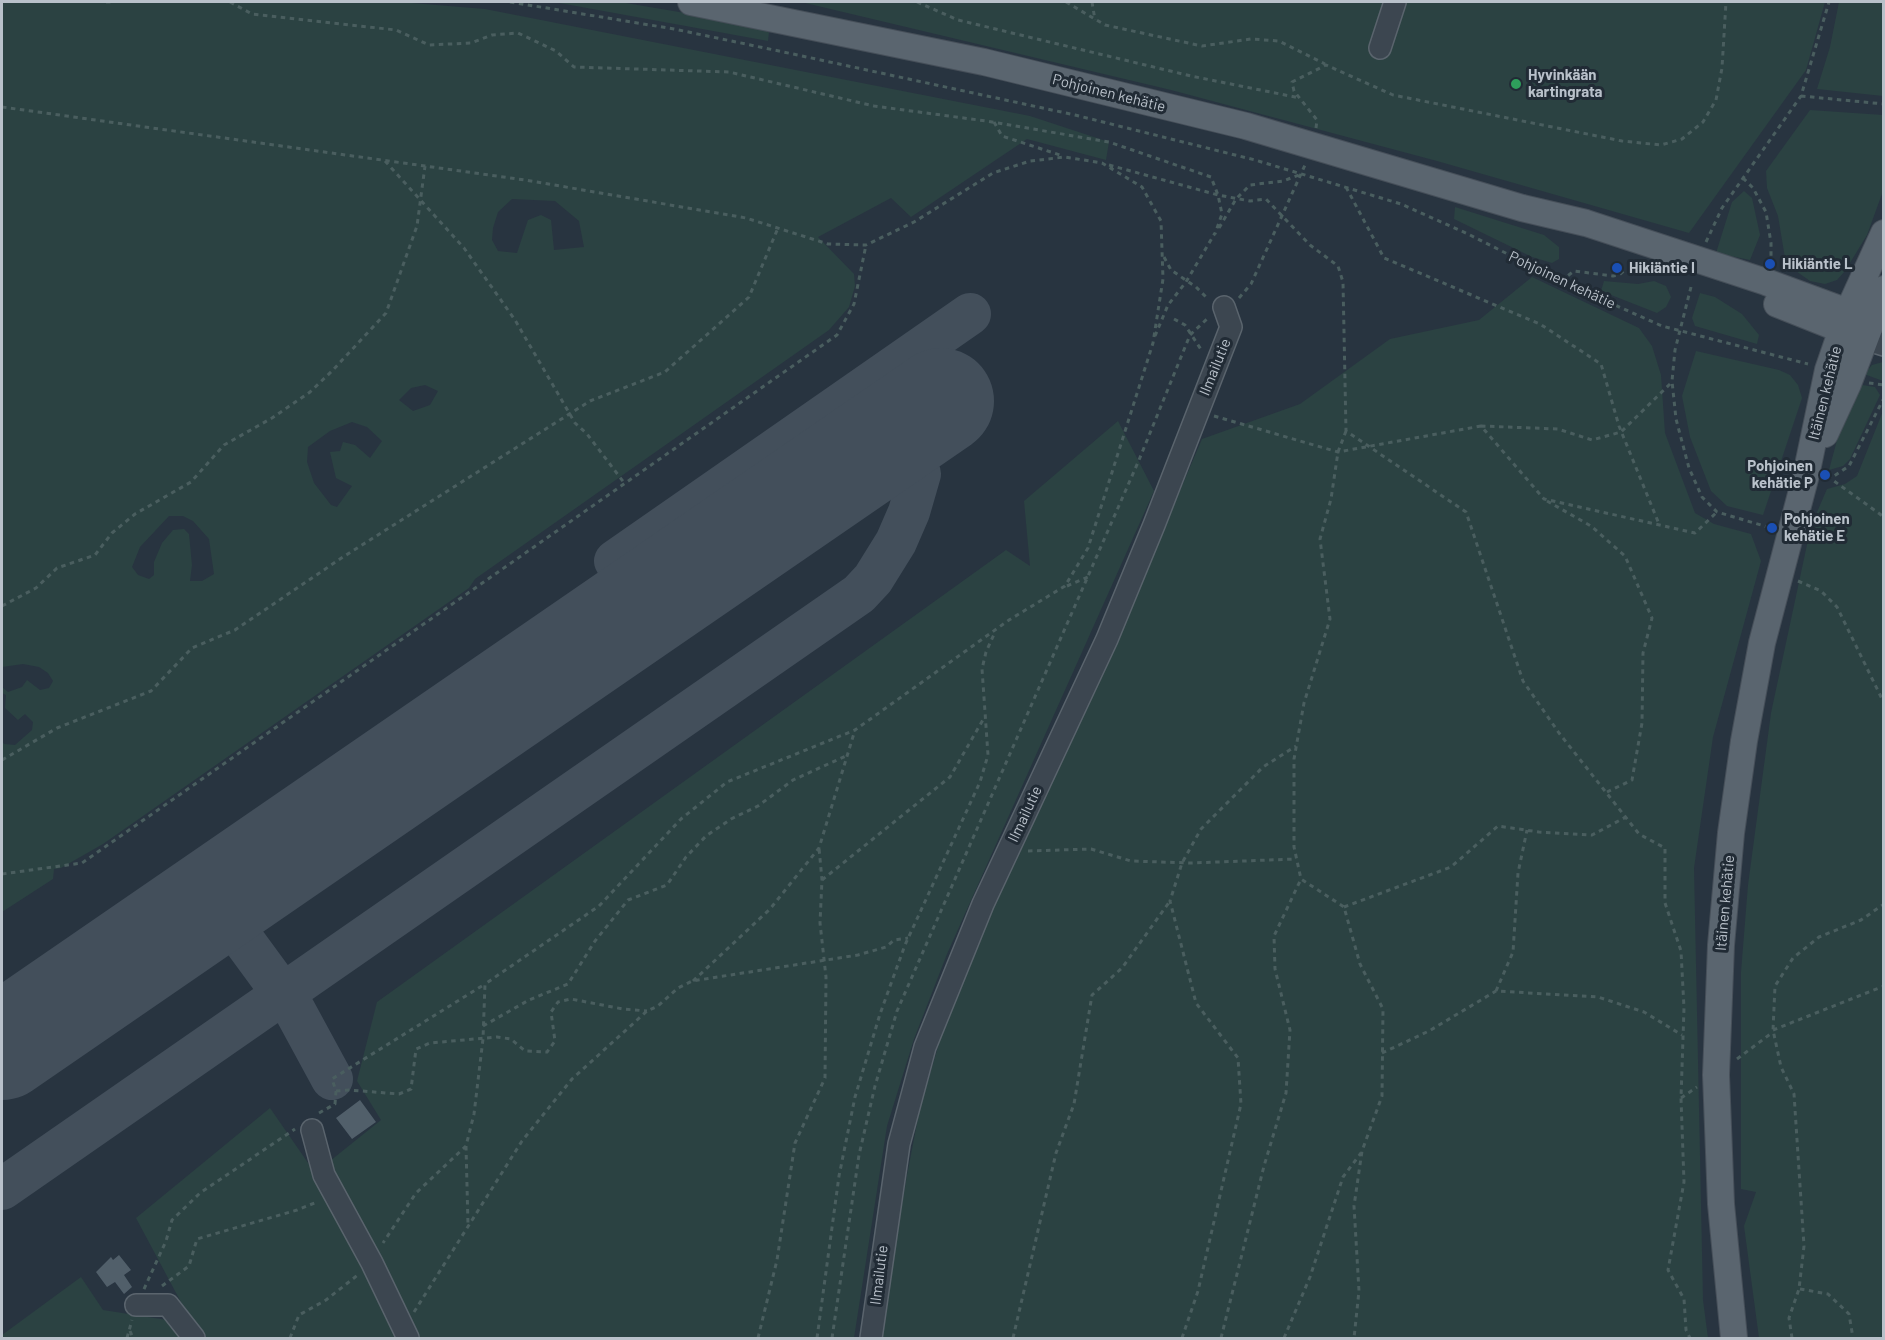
<!DOCTYPE html>
<html>
<head>
<meta charset="utf-8">
<style>
	body { margin:0 }
	#map { position:relative; width:1885px; height:1340px; overflow:hidden; background:#283440; font-family:Barlow,sans-serif }
	canvas { display:block }
	.frame { position:absolute; inset:0; border:3px solid #b9c1ca; pointer-events:none }
</style>
</head>
<body>
<div id="map">
<canvas width="1885" height="1340"></canvas>
<div class="frame"></div>
</div>
<script>
const ctx = document.querySelector('canvas').getContext('2d');
ctx.lineJoin = 'round';
function paint(path, color) { ctx.fillStyle = color; ctx.fill(path, 'evenodd'); }
const poly = rows => new Path2D(rows.map(r => 'M' + r).join(''));
function trace(path, color, width, dash) { ctx.strokeStyle = color; ctx.lineWidth = width; ctx.lineCap = dash ? 'butt' : 'round'; ctx.setLineDash(dash || []); ctx.stroke(path); }
function label(font, color, halo, rows, align = 'center') {
  ctx.font = font + ' Barlow,sans-serif'; ctx.lineWidth = 6; ctx.setLineDash([]); ctx.textBaseline = 'middle'; ctx.strokeStyle = halo; ctx.fillStyle = color; for (const [text, x, y, turn = 0] of rows) {
    ctx.save(); ctx.translate(x, y); ctx.rotate((+turn || 0) * Math.PI / 180); ctx.textAlign = isNaN(turn) ? turn : align; if (halo) ctx.strokeText(text, 0, 0); ctx.fillText(text, 0, 0); ctx.restore();
  }
}
const green = poly([
	[2,2,400,2,485,9,1030,116,1109,142,1106,160,1027,139,911,217,891,198,818,237,854,274,855,286,849,307,829,330,475,579,469,588,103,844,61,868,54,869,53,879,2,912,2,741,4,744,15,745,32,730,33,722,25,714,18,720,5,708,6,695,2,693,2,687,8,692,22,687,27,680,40,690,49,688,53,681,48,673,39,667,23,664,2,667],
	[512,199,555,201,579,221,584,247,554,250,551,220,541,215,528,220,517,253,498,251,492,240,493,228,498,212],
	[425,385,438,391,430,405,413,411,399,400,411,388],
	[352,422,367,427,382,441,370,458,355,445,343,442,340,451,330,452,336,478,352,486,337,507,331,505,314,483,307,462,308,447,330,431],
	[169,516,183,516,193,521,209,539,214,574,202,581,190,581,192,565,189,534,184,529,173,530,162,543,154,562,154,575,149,579,138,575,132,567,140,547],
	[554,2,620,2,685,13,765,28,769,32,768,41],
	[801,2,1825,2,1806,70,1689,233,1437,161,1171,90],
	[1839,2,1883,2,1883,96,1817,89,1830,47],
	[1810,110,1883,115,1883,191,1867,235,1845,271,1837,280,1825,284,1810,281,1786,264,1778,216,1767,188,1766,171],
	[1744,191,1752,198,1760,235,1750,260,1716,253,1732,202],
	[1455,207,1544,235,1559,247,1559,259,1552,263,1532,257,1454,219],
	[1532,277,1639,328,1652,346,1661,375,1665,433,1695,513,1714,524,1751,534,1761,561,1713,737,1694,868,1703,1300,1708,1338,880,1338,907,1175,920,1108,940,1040,989,917,1115,643,1202,439,1300,404,1390,339,1479,320],
	[1604,281,1638,284,1654,281,1666,286,1671,297,1666,307,1657,313,1601,291],
	[1700,293,1715,297,1742,314,1759,335,1757,344,1695,326,1692,318],
	[1696,351,1779,370,1790,375,1798,385,1802,398,1763,515,1727,506,1711,491,1690,437,1682,396],
	[1883,362,1883,381,1864,374,1872,365],
	[1856,384,1875,387,1880,395,1850,459,1843,466,1829,470,1844,414],
	[1883,411,1883,1338,1759,1338,1744,1226,1756,1192,1741,1189,1741,972,1748,885,1771,713,1811,526,1827,489,1845,484,1857,476],
	[1118,421,1154,491,947,954,914,1039,887,1126,854,1338,2,1338,2,1335,81,1277,103,1310,167,1320,183,1306,136,1218,270,1108,315,1173,381,1120,357,1081,377,1002,1006,550,1030,566,1024,501]
]);
const taxiway = poly([
	[615,561,970,314],
	[214,900,294,1009,332,1079],
	[2,1189,859,594,873,579,896,542,909,512,920,474,895,433]
]);
const runway = poly([
	[2,1047,941,401]
]);
const building = poly([
	[360,1100,376,1122,352,1139,336,1118],
	[119,1255,131,1270,124,1275,132,1287,124,1294,115,1282,107,1287,96,1272,111,1257,113,1260]
]);
const path = poly([
	[106,2,114,2],
	[230,2,252,14,396,30,429,45,471,43,492,35,518,33,556,51,574,67,729,72,874,106,986,121,1109,142,1211,177,1218,195,1222,214,1215,234],
	[510,2,674,29,779,51,1075,115,1255,160,1401,204,1468,234,1561,281,1662,326,1808,364],
	[917,2,958,20,1191,76,1300,98],
	[1066,2,1105,25,1202,46,1251,39,1279,41,1325,64],
	[1092,2,1095,20],
	[1801,96,1884,104],
	[2,107,525,180,746,218,828,244,866,245,914,222,993,173,1030,161,1065,157,1102,163,1142,187,1161,221,1163,279,1153,343,1088,548,1065,586,1009,620,855,730,727,782,681,819,599,906,485,984,483,1039,474,1114,466,1146,416,1193,383,1243],
	[994,122,1002,136,1063,156],
	[1316,128,1317,120,1294,91,1292,82,1326,65,1393,95,1622,141,1661,145,1682,139,1703,122,1716,100,1722,68,1726,2],
	[385,161,464,248,515,320,575,423,587,434,625,484],
	[1109,165,1218,195,1250,201,1266,199,1310,245,1338,266,1343,282,1346,431,1466,512,1523,681,1559,733,1639,834,1665,848,1665,903,1681,951,1684,1008,1681,1098,1684,1182,1668,1270,1684,1299,1686,1330,1690,1338],
	[1743,178,1753,188,1766,212,1771,243,1771,262],
	[1346,187,1384,258,1540,324,1601,364,1619,426,1659,524],
	[1219,228,1236,199,1250,185,1283,181,1299,175],
	[1706,242,1722,208,1801,96,1829,2],
	[1164,257,1171,270,1196,287,1208,299],
	[1561,281,1574,271,1613,276,1619,275,1625,270],
	[1691,287,1675,350,1672,381,1676,419,1689,468,1702,497,1717,512,1771,528],
	[1239,298,1251,284,1305,165],
	[1174,319,1185,325,1202,351],
	[1155,336,1168,305,1186,282,1215,233],
	[1869,383,1884,385],
	[1214,416,1338,452,1481,426,1544,499,1695,533,1717,512],
	[1481,426,1558,429,1592,440,1621,432,1672,382],
	[1346,431,1338,452,1331,499,1320,539,1330,619,1304,703,1294,759,1294,847,1301,879,1344,907,1360,964,1383,1009,1382,1096,1362,1151,1354,1206,1359,1291,1354,1338],
	[1826,475,1834,476,1849,466,1884,398],
	[1827,476,1884,517],
	[1547,501,1591,526,1625,556,1652,618,1643,653,1642,723,1632,780,1607,792],
	[1798,581,1821,591,1837,607,1884,703],
	[1067,586,1088,577],
	[2,606,36,588,57,568,95,555,112,533,135,514,191,482,224,445,272,418,310,392,332,371,386,313,417,226,425,166],
	[2,760,57,728,151,691,192,648,235,630,343,557,590,401,665,372,749,297,778,228],
	[1028,851,1091,849,1131,861,1191,863,1296,859],
	[2,874,82,863,837,335,854,304,866,245],
	[822,880,950,777,984,718],
	[1344,907,1451,867,1498,826,1539,832,1592,835,1626,817],
	[693,981,770,909,819,848,855,730],
	[1496,991,1513,952,1518,873,1527,830],
	[483,1026,529,1000,568,984,595,941,628,900,667,885,686,857,706,836,731,819,758,806,793,780,848,755],
	[1773,1030,1884,986],
	[1382,1053,1429,1031,1496,991,1598,997,1644,1012,1682,1035],
	[1737,1059,1773,1032],
	[336,1091,349,1090,399,1094,411,1089,416,1049,430,1043,497,1037,511,1039,525,1051,547,1052,555,1041,551,1012,558,1002,571,999,623,1009,647,1011],
	[1681,1098,1697,1087],
	[319,1113,335,1104,336,1091,332,1079,485,984],
	[466,1146,468,1225],
	[162,1286,189,1266,197,1239,297,1210,317,1202],
	[144,1289,166,1241,172,1220,200,1193,295,1129],
	[1800,1289,1828,1294,1849,1314,1853,1338],
	[414,1312,522,1141,572,1079,647,1011,658,1006,678,988,692,981,858,955,886,947,894,940,908,938],
	[130,1331,133,1338],
	[127,1338,132,1320],
	[290,1338,299,1315,326,1300,359,1274],
	[758,1338,777,1260,795,1143,825,1078,826,977,820,923,822,880,819,848],
	[817,1338,839,1176,855,1097,880,1014,905,945,980,782,988,755,982,669,986,652,995,632],
	[832,1338,859,1155,875,1086,897,1011,1139,460,1190,335,1208,318],
	[1013,1338,1056,1153,1074,1104,1092,995,1122,968,1170,901],
	[1182,1338,1198,1291,1241,1104,1238,1058,1196,1003,1170,901,1182,863,1201,829,1263,767,1296,746],
	[1221,1338,1264,1166,1286,1093,1290,1030,1275,969,1274,936,1301,879],
	[1284,1338,1310,1277,1343,1177,1361,1153],
	[1792,1338,1789,1318,1799,1289,1804,1246,1794,1094,1781,1067,1773,1030,1775,986,1793,958,1819,937,1861,920,1884,904]
]);
const minor = poly([
	[1380,48,1395,2],
	[1865,339,1884,345],
	[312,1130,324,1175,372,1263,408,1338],
	[136,1305,168,1305,194,1338],
	[871,1338,899,1144,925,1047,983,904,1107,639,1154,525,1231,327,1224,307]
]);
const major = poly([
	[691,2,984,62,1246,126,1522,208,1586,223,1766,282,1872,321],
	[1777,304,1865,339],
	[1825,434,1848,384,1884,289],
	[1734,1338,1721,1204,1716,1075,1721,945,1731,833,1744,741,1762,643,1806,475,1828,370,1848,312,1884,233]
]);
const markers = [
	[1516,84,6,"#2e9e5b"],
	[1770,264,6,"#1a4fb4"],
	[1617,268,6,"#1a4fb4"],
	[1825,475,6,"#1a4fb4"],
	[1772,528,6,"#1a4fb4"]
];
const poiNames = [
	["Hyvinkään",1528,75],
	["kartingrata",1528,92],
	["Hikiäntie L",1782,264],
	["Hikiäntie I",1629,268],
	["Pohjoinen",1813,466,"right"],
	["kehätie P",1813,483,"right"],
	["Pohjoinen",1784,519],
	["kehätie E",1784,536]
];
const streetNames = [
	["Pohjoinen kehätie",1109,93,14],
	["Pohjoinen kehätie",1562,280,25],
	["Ilmailutie",1215,367,-68],
	["Itäinen kehätie",1825,393,-76],
	["Ilmailutie",1025,814,-65],
	["Itäinen kehätie",1725,903,-85],
	["Ilmailutie",879,1275,-83]
];
paint(green, '#2b4242');
trace(taxiway, '#434f5b', 42);
trace(runway, '#434f5b', 106);
paint(building, '#515f6a');
trace(minor, '#5a646d', 24);
trace(major, '#464f59', 28);
trace(path, '#4a5e5f', 3, [4.5, 4.5]);
trace(minor, '#3c4650', 21);
trace(major, '#5a656f', 26);
for (const [x, y, r, color] of markers) { const dot = new Path2D(); dot.arc(x, y, r, 0, 2 * Math.PI); ctx.fillStyle = color; ctx.fill(dot); trace(dot, '#212b35', 2); }
label('bold 15px', '#b9c1ca', '#212b35', poiNames, 'left');
label('15px', '#b9c1ca', '#212b35', streetNames);
</script>
</body>
</html>
